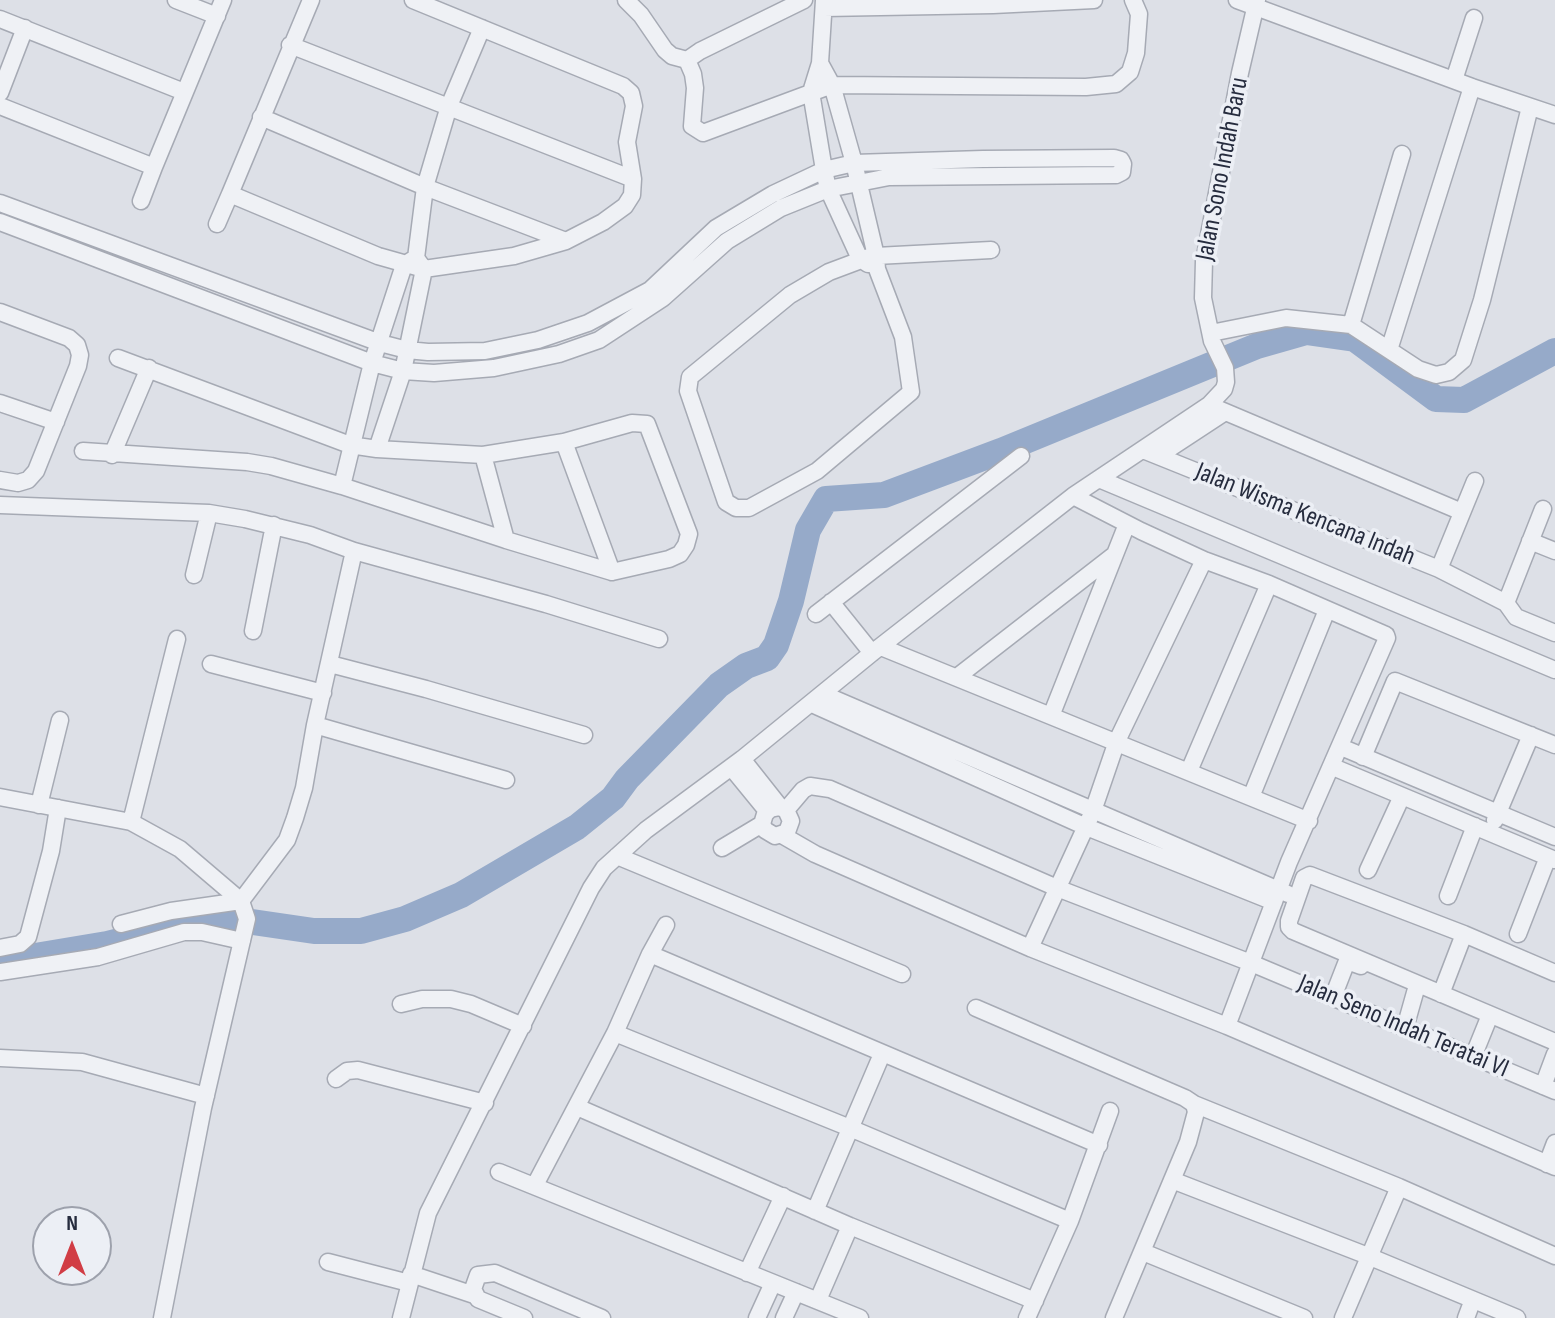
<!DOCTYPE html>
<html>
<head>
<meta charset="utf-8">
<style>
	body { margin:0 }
	#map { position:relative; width:1555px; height:1318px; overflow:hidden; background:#dde0e7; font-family:"Sofia Sans Condensed",sans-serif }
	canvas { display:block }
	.north { position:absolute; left:32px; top:1206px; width:80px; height:80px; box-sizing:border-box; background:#eceff5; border:2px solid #9da1ac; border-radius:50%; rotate:0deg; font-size:22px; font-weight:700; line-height:32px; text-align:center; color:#262c3e }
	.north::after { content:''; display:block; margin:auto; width:28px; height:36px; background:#d13d45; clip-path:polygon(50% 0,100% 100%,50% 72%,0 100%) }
</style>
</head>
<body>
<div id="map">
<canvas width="1555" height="1318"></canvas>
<div class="north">N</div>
</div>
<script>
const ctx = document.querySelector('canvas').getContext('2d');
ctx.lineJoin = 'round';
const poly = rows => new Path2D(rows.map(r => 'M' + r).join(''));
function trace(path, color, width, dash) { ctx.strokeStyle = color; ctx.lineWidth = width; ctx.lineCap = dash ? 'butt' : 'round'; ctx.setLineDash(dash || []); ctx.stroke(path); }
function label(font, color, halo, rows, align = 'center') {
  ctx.font = font + ' "Sofia Sans Condensed",sans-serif'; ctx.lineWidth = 7; ctx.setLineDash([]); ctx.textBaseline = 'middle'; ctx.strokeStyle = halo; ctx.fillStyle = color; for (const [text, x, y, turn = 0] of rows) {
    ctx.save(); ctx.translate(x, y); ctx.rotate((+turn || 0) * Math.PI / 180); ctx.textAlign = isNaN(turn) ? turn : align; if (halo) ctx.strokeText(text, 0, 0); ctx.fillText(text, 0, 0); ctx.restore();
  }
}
const river = poly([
	[0,962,107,944,206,919,225,918,314,931,361,931,405,919,461,895,577,827,613,798,627,779,719,685,746,666,767,658,776,645,791,601,808,530,826,499,884,495,1001,451,1257,346,1306,332,1355,339,1436,399,1464,400,1555,351]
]);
const minor = poly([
	[176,0,217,16],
	[311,0,230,194,378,256,424,269,514,256,566,241,603,222,625,206,632,195,633,179,627,142,634,106,631,93,623,86,413,0],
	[626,0,641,15,665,50,672,56,687,60,693,74,695,88,692,126,703,133,832,85,1086,87,1116,84,1130,72,1136,53,1139,14,1133,0],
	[824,0,820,63,811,92,824,170,828,189,860,259,868,264],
	[1237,0,1472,87,1555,115],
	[824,8,993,5,1094,0],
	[0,19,184,92],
	[290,45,633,179],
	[687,60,700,51,804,0],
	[820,63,832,85,854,163,876,256,877,269,903,337,911,392,817,471,749,508,736,508,726,502,688,391,690,377,790,295,829,272,869,257,876,256,991,250],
	[1454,80,1474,18],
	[0,93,25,28],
	[0,106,154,167,223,0],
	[261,117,425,187,566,241],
	[141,201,154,167],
	[0,203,380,343,407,350,428,352,485,351,538,340,588,323,650,290,716,228,773,194,824,170,854,163,983,159,1114,158,1121,160,1123,164,1122,172,1116,175,889,177,828,189,781,208,727,241,663,298,599,340,559,354,494,368,434,373,403,371,372,363,0,222],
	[217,224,230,194],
	[0,312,69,338,77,345,80,355,78,366,36,471,28,480,18,483,0,480],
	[1351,325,1402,154],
	[1211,333,1286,318,1351,325,1418,369,1436,375,1449,372,1463,360,1482,300,1530,107],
	[1389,350,1472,87],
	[0,403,56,422],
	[1209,405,1462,512],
	[564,442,612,572],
	[377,449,403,371,424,269,416,258,425,187,449,106,482,28],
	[1143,450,1439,569,1506,603,1543,509],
	[83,451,247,462,271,466,342,486,506,540,612,572,669,559,680,554,686,545,689,534,647,424,632,423,564,442,483,455,377,449,350,445,118,358],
	[112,455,149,368],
	[483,455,506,540],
	[1158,456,1225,412],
	[1099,479,1555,670],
	[342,486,372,363,404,265,412,260],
	[1073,496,1141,531,1204,560,1269,584,1386,635,1387,638,1289,862,1227,1026],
	[0,505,209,513,245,519,310,535,354,551,315,725,304,788,295,818,287,840,241,901,247,919,203,1108,162,1318],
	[1530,541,1555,551],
	[354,551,546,604,659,639],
	[1439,569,1475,481],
	[194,575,209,513],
	[831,602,872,653],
	[1506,603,1516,617,1555,633],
	[816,614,1021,456],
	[253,631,274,525],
	[881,647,1309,821],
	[211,664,323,693],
	[330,664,426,689,584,735],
	[957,677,1114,555],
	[823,694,1288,894],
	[812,704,1084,826,1274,902],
	[1051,716,1127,524],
	[315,725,506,780],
	[1341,747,1555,837],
	[1363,757,1395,681,1555,745],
	[742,759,780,807],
	[731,767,767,811],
	[1333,767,1555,860],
	[1189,771,1269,584],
	[0,797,131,822,180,849,241,901],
	[1251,797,1327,610],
	[39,805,60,720],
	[786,810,803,790,810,786,830,789,1057,888,1251,963,1555,1091],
	[1495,820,1531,735],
	[131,822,177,639],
	[782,835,815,854,1030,948,1227,1026,1555,1167],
	[722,848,762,824,765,814,770,809,780,807,786,810,791,821,787,832,775,836,765,830,762,824],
	[617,856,902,974],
	[1368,870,1402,796],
	[1448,896,1475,826],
	[121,924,171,911,241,901],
	[1518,934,1548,857],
	[0,948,20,944,28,937,51,851,58,808],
	[1030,948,1093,811,1117,741,1204,560],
	[650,954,1099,1145],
	[0,972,98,957,184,932,202,932,242,941],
	[1555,973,1464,934,1310,875,1304,878,1289,921,1289,927,1293,931,1555,1042],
	[1441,994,1464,934],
	[1333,997,1347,961,1361,966],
	[401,1004,422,999,451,999,471,1004,523,1026],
	[976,1008,1185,1098,1194,1104,1196,1112,1188,1142,1114,1318],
	[1405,1028,1416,989],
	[615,1033,850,1128,1070,1221],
	[1473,1057,1488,1020],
	[0,1058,82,1062,206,1096],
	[336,1079,347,1071,358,1070,485,1103],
	[1543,1086,1555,1054],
	[1194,1104,1399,1187,1555,1256],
	[577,1107,850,1226,1035,1301],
	[1547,1164,1555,1143],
	[499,1172,860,1318],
	[1172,1180,1368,1256,1517,1318],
	[535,1185,615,1033,650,954,666,925],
	[815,1211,882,1054],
	[1143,1252,1304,1318],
	[328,1262,409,1283],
	[747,1273,783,1196],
	[411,1274,474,1295],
	[818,1300,850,1226],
	[401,1318,428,1213,591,888,604,868,646,830,742,759,872,653,1073,496,1209,405,1224,389,1226,382,1225,368,1212,341,1203,298,1204,261,1240,73,1257,0],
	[524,1318,478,1299,473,1289,478,1275,495,1273,602,1318],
	[757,1318,773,1283],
	[784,1318,796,1292],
	[1027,1318,1070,1221,1110,1111],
	[1343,1318,1399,1187],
	[1466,1318,1472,1302]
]);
const streetNames = [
	["Jalan Sono Indah Baru",1223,169,-79],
	["Jalan Wisma Kencana Indah",1305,515,22],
	["Jalan Seno Indah Teratai VI",1403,1027,23]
];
trace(river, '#96aac9', 26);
trace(minor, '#a6aab4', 19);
trace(minor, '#eff1f5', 16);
label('26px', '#262c3e', '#eceff5', streetNames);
</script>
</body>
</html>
